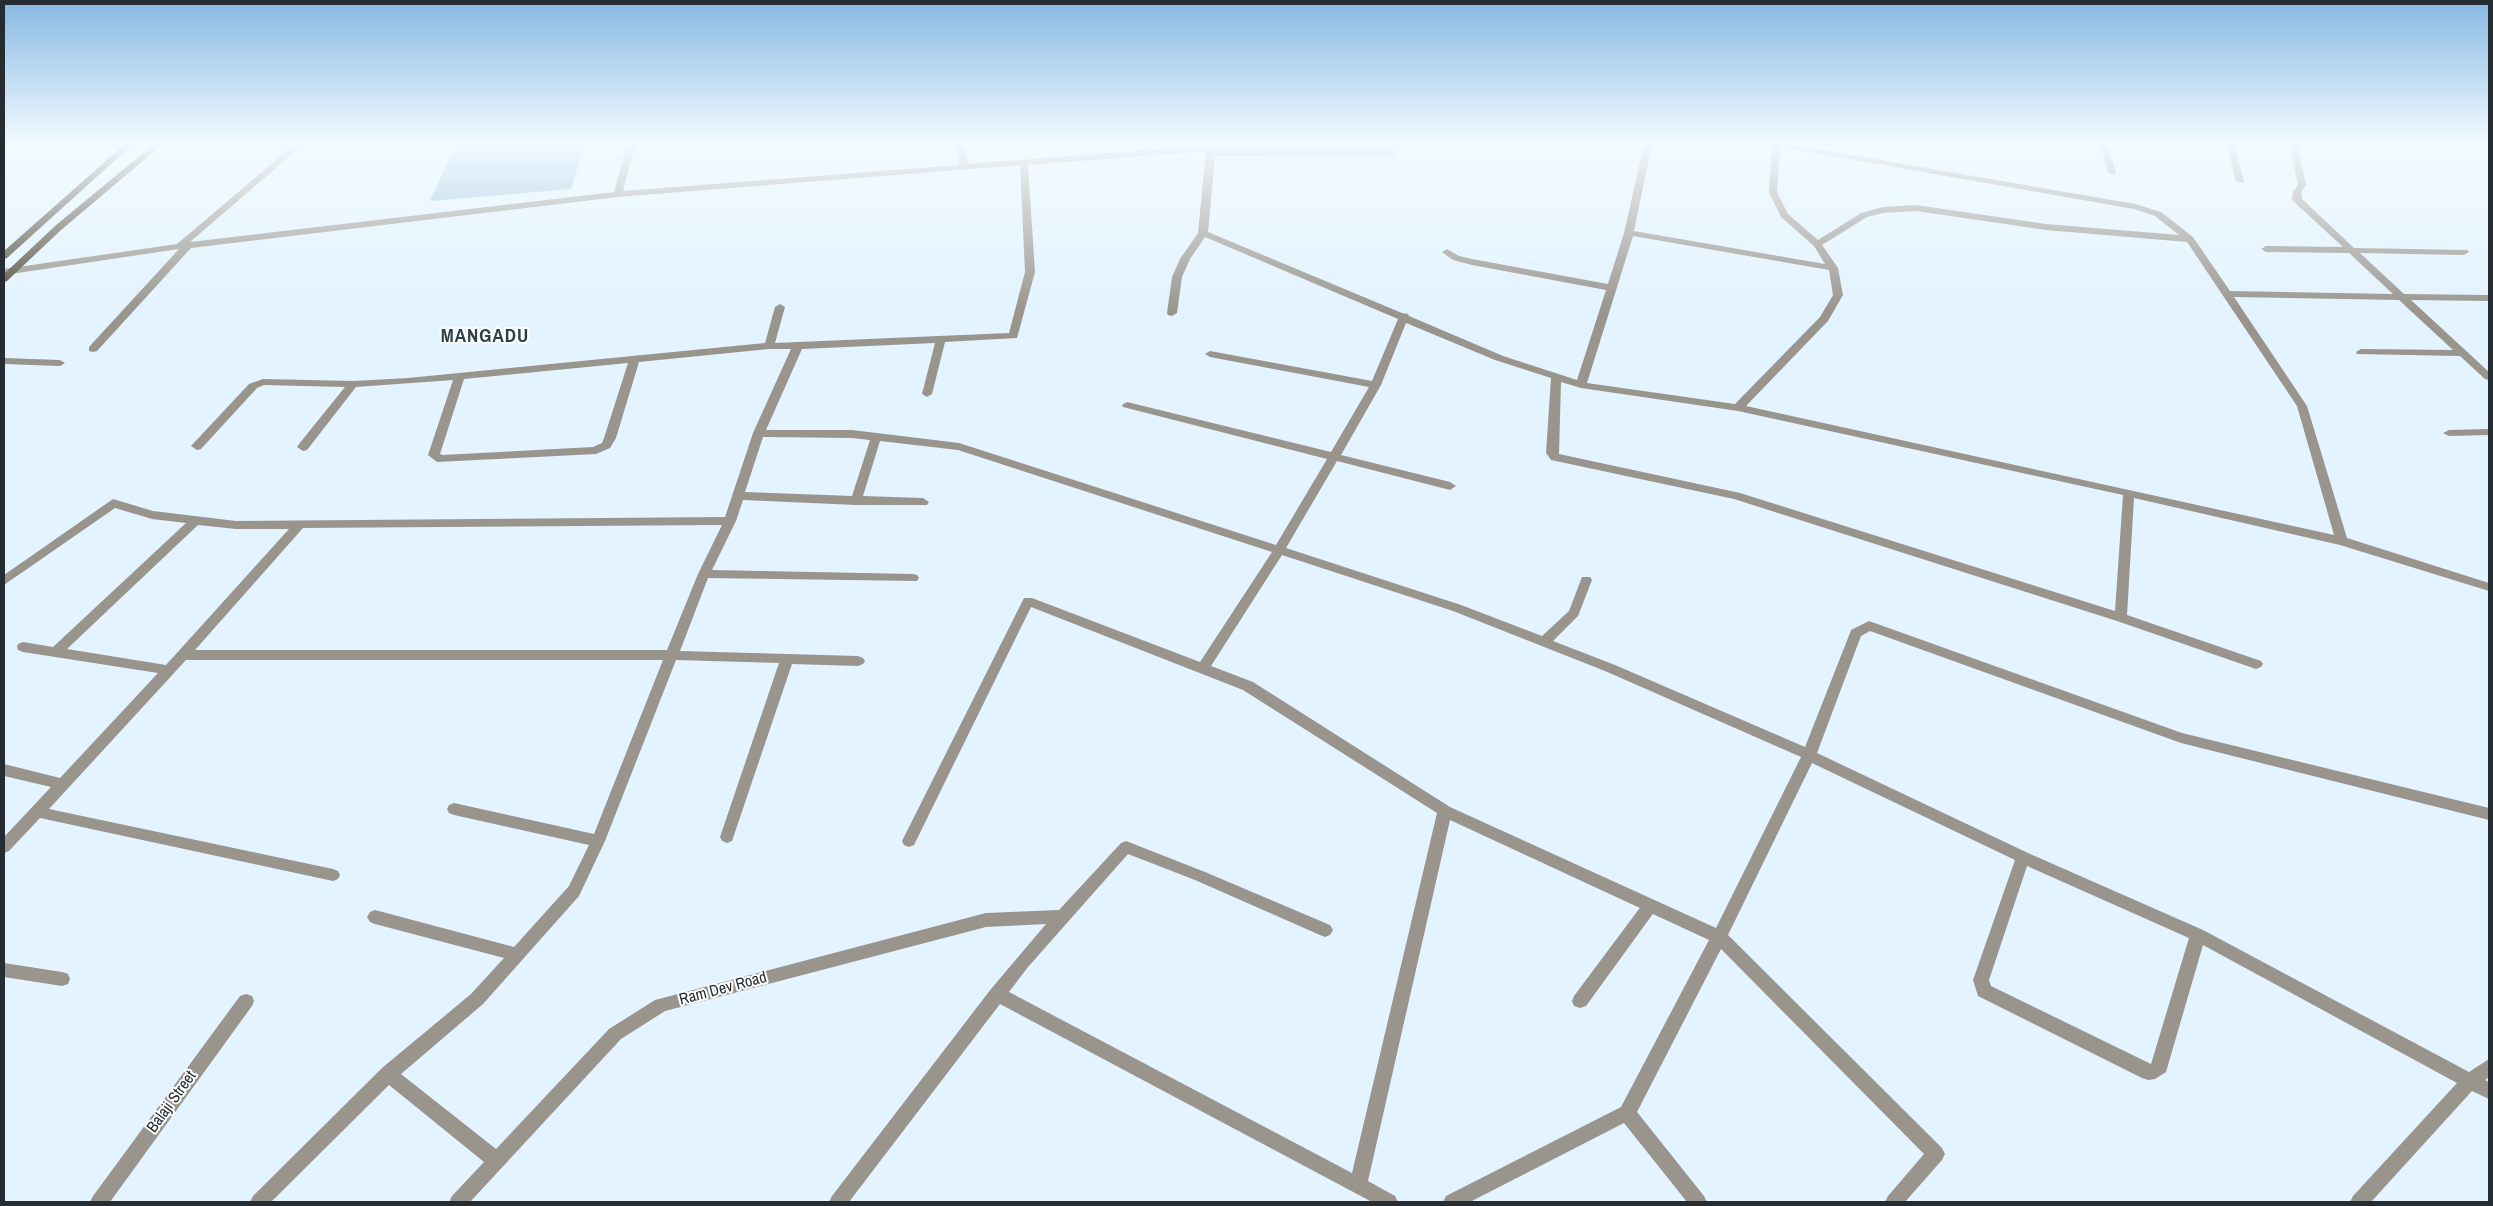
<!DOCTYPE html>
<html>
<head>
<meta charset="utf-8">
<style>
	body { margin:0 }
	#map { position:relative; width:2493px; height:1206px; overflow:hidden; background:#e3f3ff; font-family:"Archivo Narrow",sans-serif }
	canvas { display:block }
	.frame { position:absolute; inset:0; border:5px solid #252d33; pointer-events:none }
</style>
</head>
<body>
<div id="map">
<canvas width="2493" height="1206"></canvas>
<div class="frame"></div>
</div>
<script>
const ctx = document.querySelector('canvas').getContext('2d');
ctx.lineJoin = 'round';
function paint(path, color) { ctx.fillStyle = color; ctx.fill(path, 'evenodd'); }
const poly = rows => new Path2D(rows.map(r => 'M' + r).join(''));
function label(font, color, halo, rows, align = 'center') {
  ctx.font = font + ' "Archivo Narrow",sans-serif'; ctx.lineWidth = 4; ctx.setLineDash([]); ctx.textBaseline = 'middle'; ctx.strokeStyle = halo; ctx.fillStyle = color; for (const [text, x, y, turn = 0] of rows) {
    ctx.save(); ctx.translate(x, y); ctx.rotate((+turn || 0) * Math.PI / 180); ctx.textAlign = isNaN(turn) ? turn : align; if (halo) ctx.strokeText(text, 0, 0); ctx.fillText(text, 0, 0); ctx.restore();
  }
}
const water = poly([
	[456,144,585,144,571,189,430,201]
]);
const service = poly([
	[4,358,60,360,65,363,60,366,4,364,4,358],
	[1650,899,1655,901,1658,906,1655,911,1586,1006,1580,1008,1574,1006,1572,1001,1574,996,1645,901,1650,899]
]);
const minor = poly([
	[295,144,304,144,190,242,614,192,627,144,635,144,623,191,959,165,958,144,966,144,968,164,1211,145,1214,146,1215,150,1391,150,1394,151,1394,155,1215,156,1208,232,1402,313,1408,314,1409,316,1503,356,1577,380,1606,290,1472,265,1453,260,1442,252,1447,249,1459,256,1472,259,1608,284,1624,233,1644,144,1652,144,1634,231,1825,264,1814,246,1781,217,1769,192,1772,144,1788,144,2135,204,2161,212,2193,237,2230,291,2393,294,2349,253,2266,252,2261,249,2266,246,2343,247,2292,200,2293,192,2298,185,2289,144,2297,144,2306,185,2301,192,2302,199,2354,248,2467,250,2469,252,2464,255,2360,253,2404,294,2489,295,2489,301,2411,300,2489,372,2489,380,2485,379,2460,356,2357,354,2356,352,2361,349,2453,350,2399,300,2234,297,2307,406,2347,538,2489,583,2489,591,2340,545,2134,498,2127,615,2261,661,2263,664,2261,667,2256,669,2117,621,1734,499,1551,460,1546,453,1551,378,1495,360,1406,323,1381,385,1341,455,1450,482,1456,486,1450,490,1337,461,1286,548,1461,605,1542,636,1569,611,1582,577,1590,577,1592,580,1578,616,1553,641,1615,665,1805,747,1850,633,1851,630,1869,621,2182,733,2489,808,2489,820,2181,743,1870,631,1861,636,1817,753,2028,853,2203,930,2469,1072,2489,1059,2489,1077,2485,1080,2489,1082,2489,1099,2472,1091,2371,1202,2350,1202,2353,1196,2457,1083,2203,945,2166,1072,2155,1079,2148,1080,2142,1078,1978,996,1973,980,2015,860,1812,763,1728,935,1942,1148,1945,1154,1942,1160,1905,1202,1885,1202,1888,1196,1924,1154,1721,949,1637,1112,1704,1196,1707,1202,1687,1202,1624,1123,1470,1202,1443,1202,1446,1196,1621,1107,1709,940,1450,820,1368,1181,1395,1196,1398,1202,1372,1202,1000,1004,849,1202,829,1202,832,1196,991,989,1046,924,986,927,665,1011,621,1039,470,1202,449,1202,452,1196,484,1162,389,1085,271,1202,250,1202,253,1196,382,1068,471,994,504,958,375,924,370,922,367,917,370,912,375,910,514,947,569,886,589,845,454,815,449,813,447,809,449,805,454,803,594,834,663,660,186,660,49,809,333,869,338,871,340,875,338,879,333,881,40,818,9,851,4,853,4,837,51,787,4,776,4,764,60,778,158,673,23,652,18,650,17,647,18,644,23,642,53,647,186,523,152,519,115,508,4,585,4,575,113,499,153,511,236,521,725,517,753,433,791,349,769,349,639,362,616,438,610,448,596,454,437,462,428,455,453,380,356,387,307,450,303,451,297,447,299,444,345,387,264,385,257,388,201,449,197,450,191,446,249,384,263,379,353,381,408,378,765,343,775,307,780,304,785,307,775,343,1009,333,1025,272,1020,165,618,197,191,248,97,351,93,352,89,351,89,347,179,249,4,275,4,269,177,244,295,144],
	[1780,147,2134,209,2155,216,2179,235,2046,224,1916,205,1883,207,1861,213,1818,240,1788,214,1777,192,1780,147],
	[1206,151,1198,233,1180,259,1172,277,1167,313,1168,315,1172,316,1177,313,1182,277,1190,259,1205,237,1398,319,1372,381,1210,351,1205,354,1210,357,1369,387,1331,452,1127,402,1122,405,1123,407,1327,459,1276,545,959,443,852,430,766,430,802,349,935,343,922,394,927,397,932,394,945,342,1017,338,1035,272,1028,165,1206,151],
	[1916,211,2046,230,2187,242,2297,406,2334,535,1746,406,1828,321,1843,295,1838,268,1822,245,1867,217,1883,213,1916,211],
	[1633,236,1829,270,1833,295,1820,317,1735,404,1587,383,1633,236],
	[628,363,604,438,602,443,593,447,443,455,440,454,464,379,628,363],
	[1561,382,1581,388,1738,411,2123,495,2115,611,1740,493,1559,454,1561,382],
	[763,437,852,438,870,440,852,496,745,492,763,437],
	[880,441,958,450,1272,552,1200,662,1032,598,1024,598,902,841,904,845,909,847,914,845,1031,607,1243,690,1437,813,1352,1173,1009,992,1028,967,1128,854,1195,880,1320,935,1325,937,1330,935,1333,930,1330,925,1205,872,1126,841,1121,843,1059,910,986,913,655,1000,609,1029,496,1149,401,1074,483,1004,579,896,605,841,676,660,779,663,720,837,722,841,727,843,732,841,792,664,858,666,863,664,865,661,863,658,858,656,680,651,708,578,917,581,919,578,917,575,913,574,712,570,736,521,743,500,856,505,927,505,929,502,923,498,863,496,880,441],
	[198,525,236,529,289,529,166,665,67,649,198,525],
	[722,525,698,574,667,650,195,650,303,528,722,525],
	[1282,555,1453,611,1605,671,1801,757,1716,928,1450,807,1253,682,1211,666,1282,555],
	[2027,866,2189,938,2151,1064,1991,986,1989,980,2027,866],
	[2100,144,2108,144,2116,173,2115,175,2108,173,2100,144],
	[2226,144,2234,144,2244,181,2243,183,2236,181,2226,144],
	[2489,429,2489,435,2449,436,2443,433,2449,430,2489,429],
	[4,963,62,972,68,974,70,979,68,984,62,986,4,977,4,963],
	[246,994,252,996,254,1001,252,1006,110,1202,90,1202,93,1196,240,996,246,994]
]);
const primary = poly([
	[125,144,133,144,7,258,4,259,4,251,125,144],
	[154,144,163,144,61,230,7,281,4,282,4,274,55,226,154,144]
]);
const nearStreetnames = [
	["Ram Dev Road",723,989,-15],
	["Balaji Street",172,1102,-54]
];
const districtNames = [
	["MANGADU",485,337]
];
paint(water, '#95bedb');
paint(service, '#99958d');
paint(minor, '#99958d');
paint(primary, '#534c3d');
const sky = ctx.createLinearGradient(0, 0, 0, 312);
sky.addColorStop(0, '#87b8e3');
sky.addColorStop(0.46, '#f2faff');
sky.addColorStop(1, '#f2faff00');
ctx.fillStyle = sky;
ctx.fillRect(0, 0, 2493, 312);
label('16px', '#252d33', '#fefefe', nearStreetnames);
ctx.letterSpacing = '1px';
label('bold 19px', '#2d3e49', '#fefefe', districtNames);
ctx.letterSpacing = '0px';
</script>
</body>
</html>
